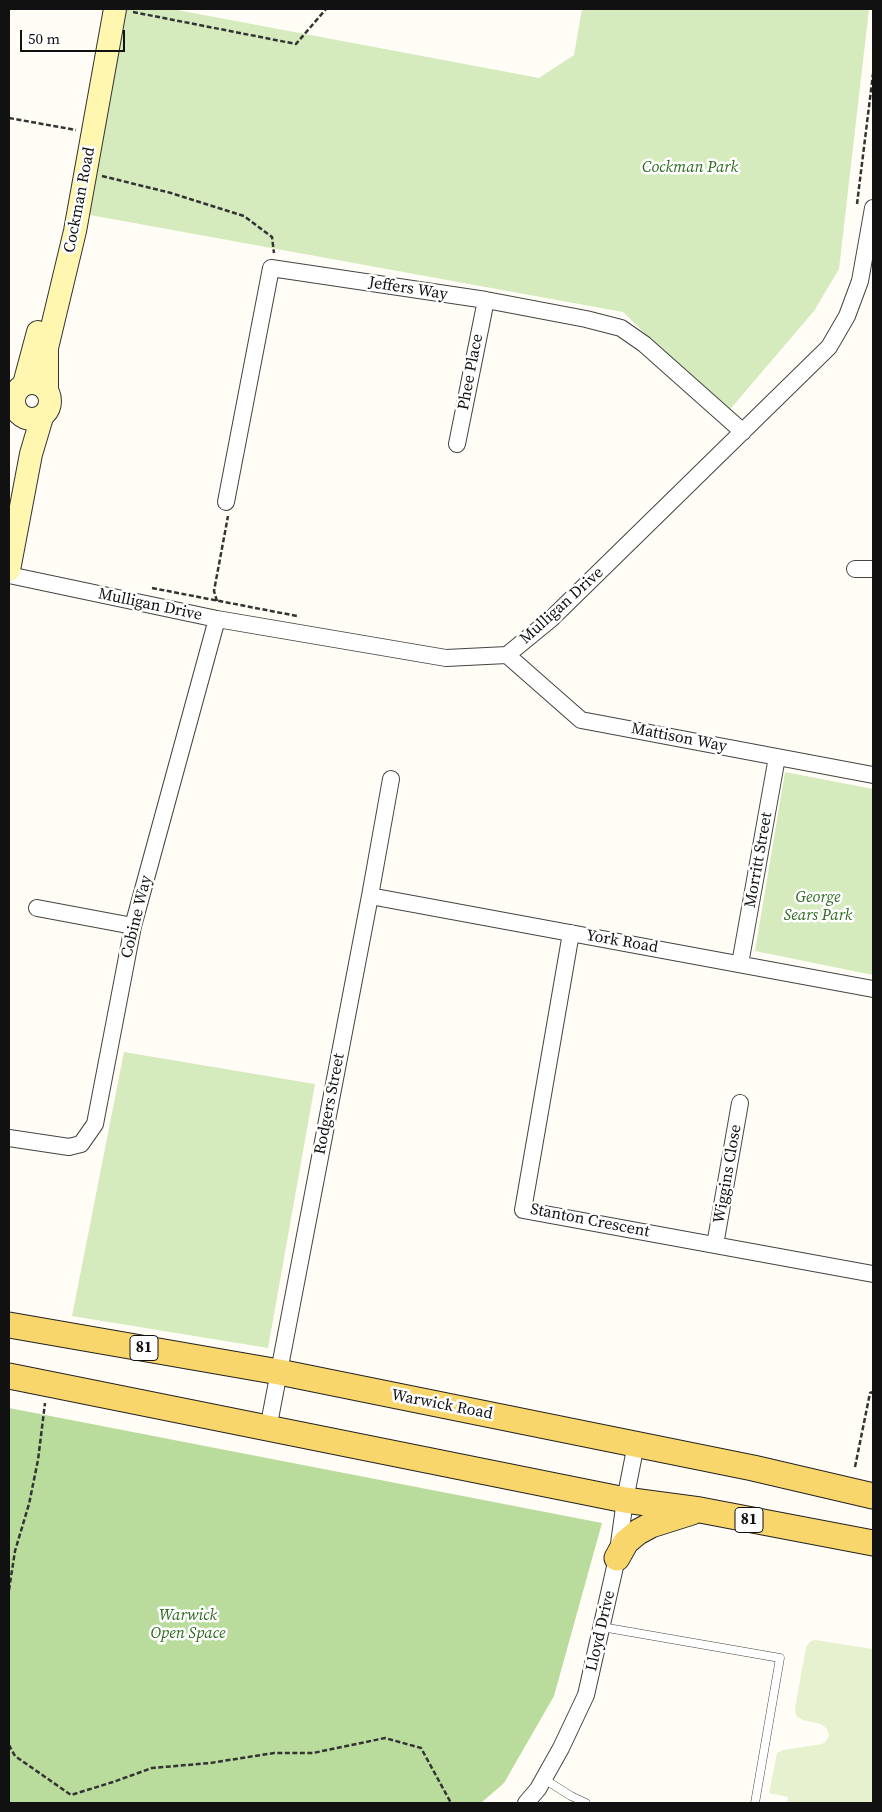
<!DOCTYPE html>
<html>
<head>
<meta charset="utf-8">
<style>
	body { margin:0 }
	#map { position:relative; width:882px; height:1812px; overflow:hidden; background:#fffdf5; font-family:"Source Serif 4",serif }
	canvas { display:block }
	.frame { position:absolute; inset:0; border:10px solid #111; pointer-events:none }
	.scale { position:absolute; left:20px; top:30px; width:105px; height:22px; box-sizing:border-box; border:2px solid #111; border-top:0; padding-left:6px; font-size:15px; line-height:18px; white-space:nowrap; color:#111; -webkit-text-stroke:4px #fff; paint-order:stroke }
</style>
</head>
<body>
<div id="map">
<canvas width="882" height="1812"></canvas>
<div class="frame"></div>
<div class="scale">50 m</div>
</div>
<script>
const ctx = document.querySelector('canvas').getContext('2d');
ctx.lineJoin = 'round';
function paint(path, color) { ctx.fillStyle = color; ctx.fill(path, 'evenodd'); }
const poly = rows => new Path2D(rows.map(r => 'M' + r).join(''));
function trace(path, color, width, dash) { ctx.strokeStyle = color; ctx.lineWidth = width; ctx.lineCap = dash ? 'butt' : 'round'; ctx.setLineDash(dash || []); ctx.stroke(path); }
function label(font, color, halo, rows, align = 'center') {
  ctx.font = font + ' "Source Serif 4",serif'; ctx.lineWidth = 5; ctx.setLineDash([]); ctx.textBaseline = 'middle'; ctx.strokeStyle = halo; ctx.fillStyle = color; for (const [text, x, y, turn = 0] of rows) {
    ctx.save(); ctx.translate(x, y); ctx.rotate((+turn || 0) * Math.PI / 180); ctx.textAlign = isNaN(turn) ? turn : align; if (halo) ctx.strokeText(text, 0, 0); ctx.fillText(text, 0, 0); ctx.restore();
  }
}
const green = poly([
	[125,9,172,9,539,78,574,55,582,9,869,9,839,269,814,311,726,414,623,312,90,215],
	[785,772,873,789,873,975,755,951],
	[124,1052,315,1084,268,1348,72,1316]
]);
const forest = poly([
	[9,1408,602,1523,554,1696,504,1783,481,1803,9,1803]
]);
const pitch = poly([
	[815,1640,873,1649,873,1803,787,1803,788,1797,769,1793,777,1753,783,1750,822,1744,826,1741,829,1736,827,1729,821,1724,803,1720,796,1716,795,1708,806,1647,811,1641]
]);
const path = poly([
	[133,12,296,44,326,9],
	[9,118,76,130],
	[102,176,171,193,244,216,272,237,274,253],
	[857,204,873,74],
	[152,588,297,616],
	[217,601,214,591,228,516],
	[855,1467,870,1393,873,1392],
	[9,1590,15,1551,29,1504,38,1460,45,1403],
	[9,1745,15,1756,71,1795,113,1782,152,1768,210,1763,274,1753,313,1753,385,1738,421,1748,451,1803]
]);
const lane = poly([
	[602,1627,780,1658,755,1803],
	[544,1779,571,1796,586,1803]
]);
const street = poly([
	[457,444,486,300],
	[226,502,271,268,486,300,586,319,621,328,644,344,743,432],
	[855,569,873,569],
	[9,575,217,619,446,658,507,655,551,619,829,347,847,316,860,281,873,208],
	[507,655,581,720,873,775],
	[370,896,873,989],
	[37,908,133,926],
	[571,933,523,1210,873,1274],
	[740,964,777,757],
	[9,1138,69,1147,81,1144,95,1124,133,926,217,619],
	[715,1245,740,1103],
	[268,1429,370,896,391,779],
	[526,1803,538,1789,561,1748,586,1695,617,1558,625,1500,636,1444]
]);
const secondary = poly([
	'14 401a18 18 0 1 1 36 0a18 18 0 1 1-36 0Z',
	[24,384,38,332],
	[47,390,47,348,75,231,115,9],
	[9,570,31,454,42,417]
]);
const primary = poly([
	[9,1325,279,1372,753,1468,873,1496],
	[9,1376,625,1500,700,1510,873,1543],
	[617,1558,626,1542,638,1532,651,1525,692,1512]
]);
const shields = [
	[144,1348,28],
	[749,1520,28]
];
const shieldNames = [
	["81",144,1348],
	["81",749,1520]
];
const parkNames = [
	["Cockman Park",690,168],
	["George",818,898],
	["Sears Park",818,916],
	["Warwick",188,1616],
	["Open Space",188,1634]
];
const streetNames = [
	["Cockman Road",80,200,-79],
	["Jeffers Way",408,289,9],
	["Phee Place",471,372,-79],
	["Mulligan Drive",150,605,12],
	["Mulligan Drive",562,606,-42],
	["Mattison Way",679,738,11],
	["Morritt Street",759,860,-80],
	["Cobine Way",137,917,-76],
	["York Road",622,942,10],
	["Rodgers Street",330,1104,-79],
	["Wiggins Close",728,1174,-80],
	["Stanton Crescent",590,1221,11],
	["Warwick Road",442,1405,11],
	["Lloyd Drive",601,1631,-77]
];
paint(green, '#d5ebbd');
paint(forest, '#b9dc9c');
paint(pitch, '#e6f2cf');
trace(lane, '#444', 9);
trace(street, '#444', 18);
trace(secondary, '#333', 24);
trace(primary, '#222', 27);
trace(path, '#333', 2.5, [5, 2.5]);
trace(lane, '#fff', 8);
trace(street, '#fff', 16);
trace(secondary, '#fff6b0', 22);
trace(primary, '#f9d66b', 25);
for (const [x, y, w] of shields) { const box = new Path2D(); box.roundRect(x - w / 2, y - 12.5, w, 25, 4); ctx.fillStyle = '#fff'; ctx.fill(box); trace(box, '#111', 1); }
label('bold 15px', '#111', null, shieldNames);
label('italic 16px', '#2f6b1f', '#fff', parkNames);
label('16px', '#111', '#fff', streetNames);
</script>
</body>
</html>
